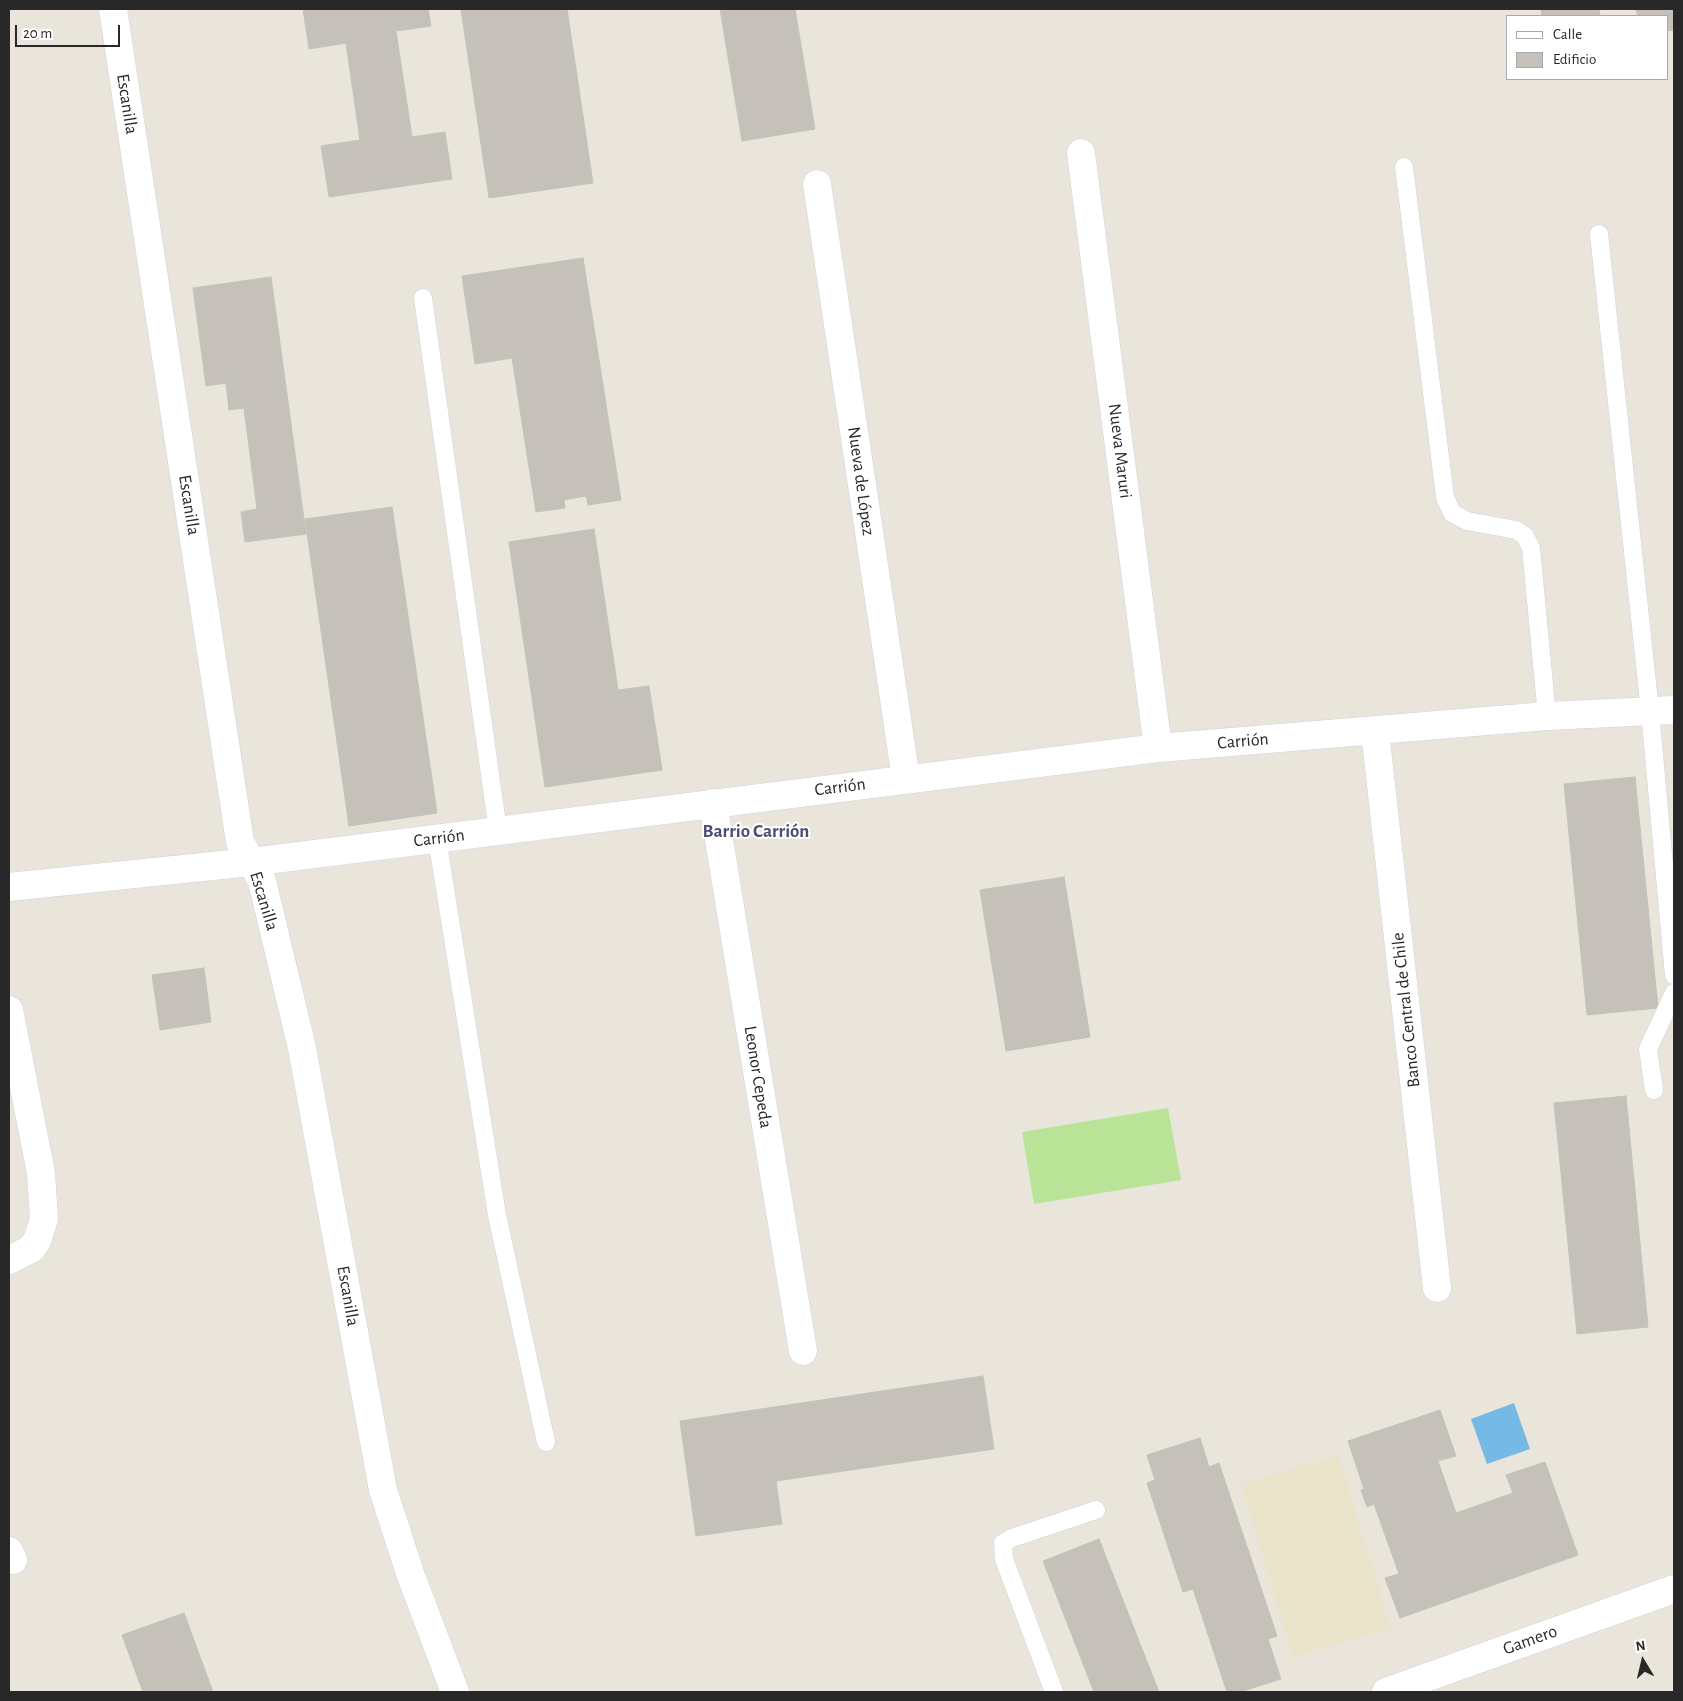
<!DOCTYPE html>
<html>
<head>
<meta charset="utf-8">
<style>
	body { margin:0 }
	#map { position:relative; width:1683px; height:1701px; overflow:hidden; background:#e9e5da; font-family:"Alegreya Sans",sans-serif }
	canvas { display:block }
	.frame { position:absolute; inset:0; border:10px solid #282828; pointer-events:none }
	.legend { position:absolute; left:1506px; top:15px; width:162px; height:65px; box-sizing:border-box; background:#fff; border:1px solid #a9a9a9; margin:0; padding:6px 9px; list-style:none; font-size:15px; color:#282828 }
	.legend li { display:flex; align-items:center; gap:10px; height:25px }
	.legend b { width:25px; border:1px solid #a9a9a9 }
	.north { position:absolute; left:1618px; top:1636px; width:50px; height:50px; -webkit-text-stroke:4px #fff; paint-order:stroke; rotate:351deg; font-size:14px; font-weight:700; line-height:20px; text-align:center; color:#282828 }
	.north::after { content:''; display:block; margin:auto; width:18px; height:22px; background:#282828; clip-path:polygon(50% 0,100% 100%,50% 72%,0 100%) }
	.scale { position:absolute; left:15px; top:25px; width:105px; height:22px; box-sizing:border-box; border:2px solid #282828; border-top:0; padding-left:6px; font-size:15px; line-height:18px; white-space:nowrap; color:#282828; -webkit-text-stroke:4px #fff; paint-order:stroke }
</style>
</head>
<body>
<div id="map">
<canvas width="1683" height="1701"></canvas>
<div class="frame"></div>
<ul class="legend">
<li><b style="height:6px;background:#fff"></b>Calle</li>
<li><b style="height:14px;background:#c5c1ba"></b>Edificio</li>
</ul>
<div class="north">N</div>
<div class="scale">20 m</div>
</div>
<script>
const ctx = document.querySelector('canvas').getContext('2d');
ctx.lineJoin = 'round';
function paint(path, color) { ctx.fillStyle = color; ctx.fill(path, 'evenodd'); }
const poly = rows => new Path2D(rows.map(r => 'M' + r).join(''));
function trace(path, color, width, dash) { ctx.strokeStyle = color; ctx.lineWidth = width; ctx.lineCap = dash ? 'butt' : 'round'; ctx.setLineDash(dash || []); ctx.stroke(path); }
function label(font, color, halo, rows, align = 'center') {
  ctx.font = font + ' "Alegreya Sans",sans-serif'; ctx.lineWidth = 4; ctx.setLineDash([]); ctx.textBaseline = 'middle'; ctx.strokeStyle = halo; ctx.fillStyle = color; for (const [text, x, y, turn = 0] of rows) {
    ctx.save(); ctx.translate(x, y); ctx.rotate((+turn || 0) * Math.PI / 180); ctx.textAlign = isNaN(turn) ? turn : align; if (halo) ctx.strokeText(text, 0, 0); ctx.fillText(text, 0, 0); ctx.restore();
  }
}
const education = poly([
	[1338,1455,1391,1628,1293,1657,1241,1484]
]);
const pitch = poly([
	[1168,1108,1181,1180,1034,1204,1022,1132]
]);
const water = poly([
	[1514,1403,1530,1449,1487,1464,1471,1419]
]);
const building = poly([
	[303,9,428,9,431,26,396,31,412,137,445,132,452,179,329,197,321,146,360,140,346,43,309,49,303,9],
	[461,9,567,9,593,183,489,198,461,9],
	[720,9,795,9,815,129,742,141,720,9],
	[1541,9,1599,9,1600,16,1542,16,1541,9],
	[1636,9,1674,9,1674,30,1667,31,1667,16,1638,16,1636,9],
	[583,258,621,500,588,505,586,496,564,500,565,508,536,512,512,358,475,364,462,276,583,258],
	[271,277,306,534,245,542,241,512,257,509,244,408,229,410,226,383,206,386,193,288,271,277],
	[392,507,437,813,349,826,305,519,392,507],
	[594,529,618,690,649,686,662,770,545,787,509,542,594,529],
	[1635,777,1658,1008,1587,1015,1564,784,1635,777],
	[1064,877,1090,1037,1006,1051,980,890,1064,877],
	[204,968,211,1022,160,1030,152,975,204,968],
	[1626,1096,1648,1327,1577,1334,1554,1103,1626,1096],
	[983,1376,994,1449,776,1481,782,1524,696,1536,680,1421,983,1376],
	[1440,1410,1456,1456,1438,1461,1456,1513,1513,1493,1506,1475,1545,1462,1578,1555,1400,1618,1385,1578,1399,1574,1374,1504,1367,1507,1361,1490,1364,1489,1348,1441,1440,1410],
	[1200,1438,1209,1467,1219,1463,1277,1636,1268,1639,1281,1679,1240,1692,1227,1692,1193,1589,1183,1592,1147,1483,1155,1480,1147,1455,1200,1438],
	[1099,1539,1159,1692,1094,1692,1043,1561,1099,1539],
	[184,1613,213,1692,143,1692,122,1635,184,1613]
]);
const lane = poly([
	[1404,167,1445,497,1452,513,1467,521,1516,530,1525,536,1531,548,1547,716],
	[1599,234,1650,711,1674,975],
	[423,298,498,831],
	[437,838,497,1215,546,1442],
	[1654,1090,1648,1049,1674,993],
	[1054,1692,1004,1559,1003,1543,1012,1538,1096,1510]
]);
const street = poly([
	[1081,153,1158,748],
	[817,184,906,779],
	[1375,731,1437,1288],
	[713,803,803,1351],
	[9,887,251,862,1158,748,1547,716,1674,710],
	[9,1010,41,1173,44,1219,37,1241,31,1249,9,1260],
	[9,1551,13,1560]
]);
const secondary = poly([
	[113,9,240,842,262,881,302,1048,383,1490,411,1576,455,1692],
	[1386,1692,1674,1589]
]);
const streetNames = [
	["Escanilla",127,104,81],
	["Nueva Maruri",1120,451,83],
	["Nueva de López",861,481,82],
	["Escanilla",189,505,81],
	["Carrión",1243,741,-5],
	["Carrión",840,787,-7],
	["Carrión",439,838,-7],
	["Escanilla",264,901,73],
	["Banco Central de Chile",1406,1010,-96],
	["Leonor Cepeda",758,1077,81],
	["Escanilla",348,1296,80],
	["Gamero",1530,1640,-20]
];
const neighbourhoodNames = [
	["Barrio Carrión",756,831]
];
paint(education, '#eae4cb');
paint(pitch, '#b9e397');
paint(water, '#75b9e4');
paint(building, '#c5c1ba');
trace(building, '#c4c1b4', 1);
trace(lane, '#d0d1e0', 19);
trace(street, '#d0d1e0', 29);
trace(secondary, '#d0d1e0', 29);
trace(lane, '#fff', 18);
trace(street, '#fff', 28);
trace(secondary, '#fff', 28);
label('18px', '#282828', '#fff', streetNames);
label('bold 19px', '#4c4e74', '#fff', neighbourhoodNames);
</script>
</body>
</html>
